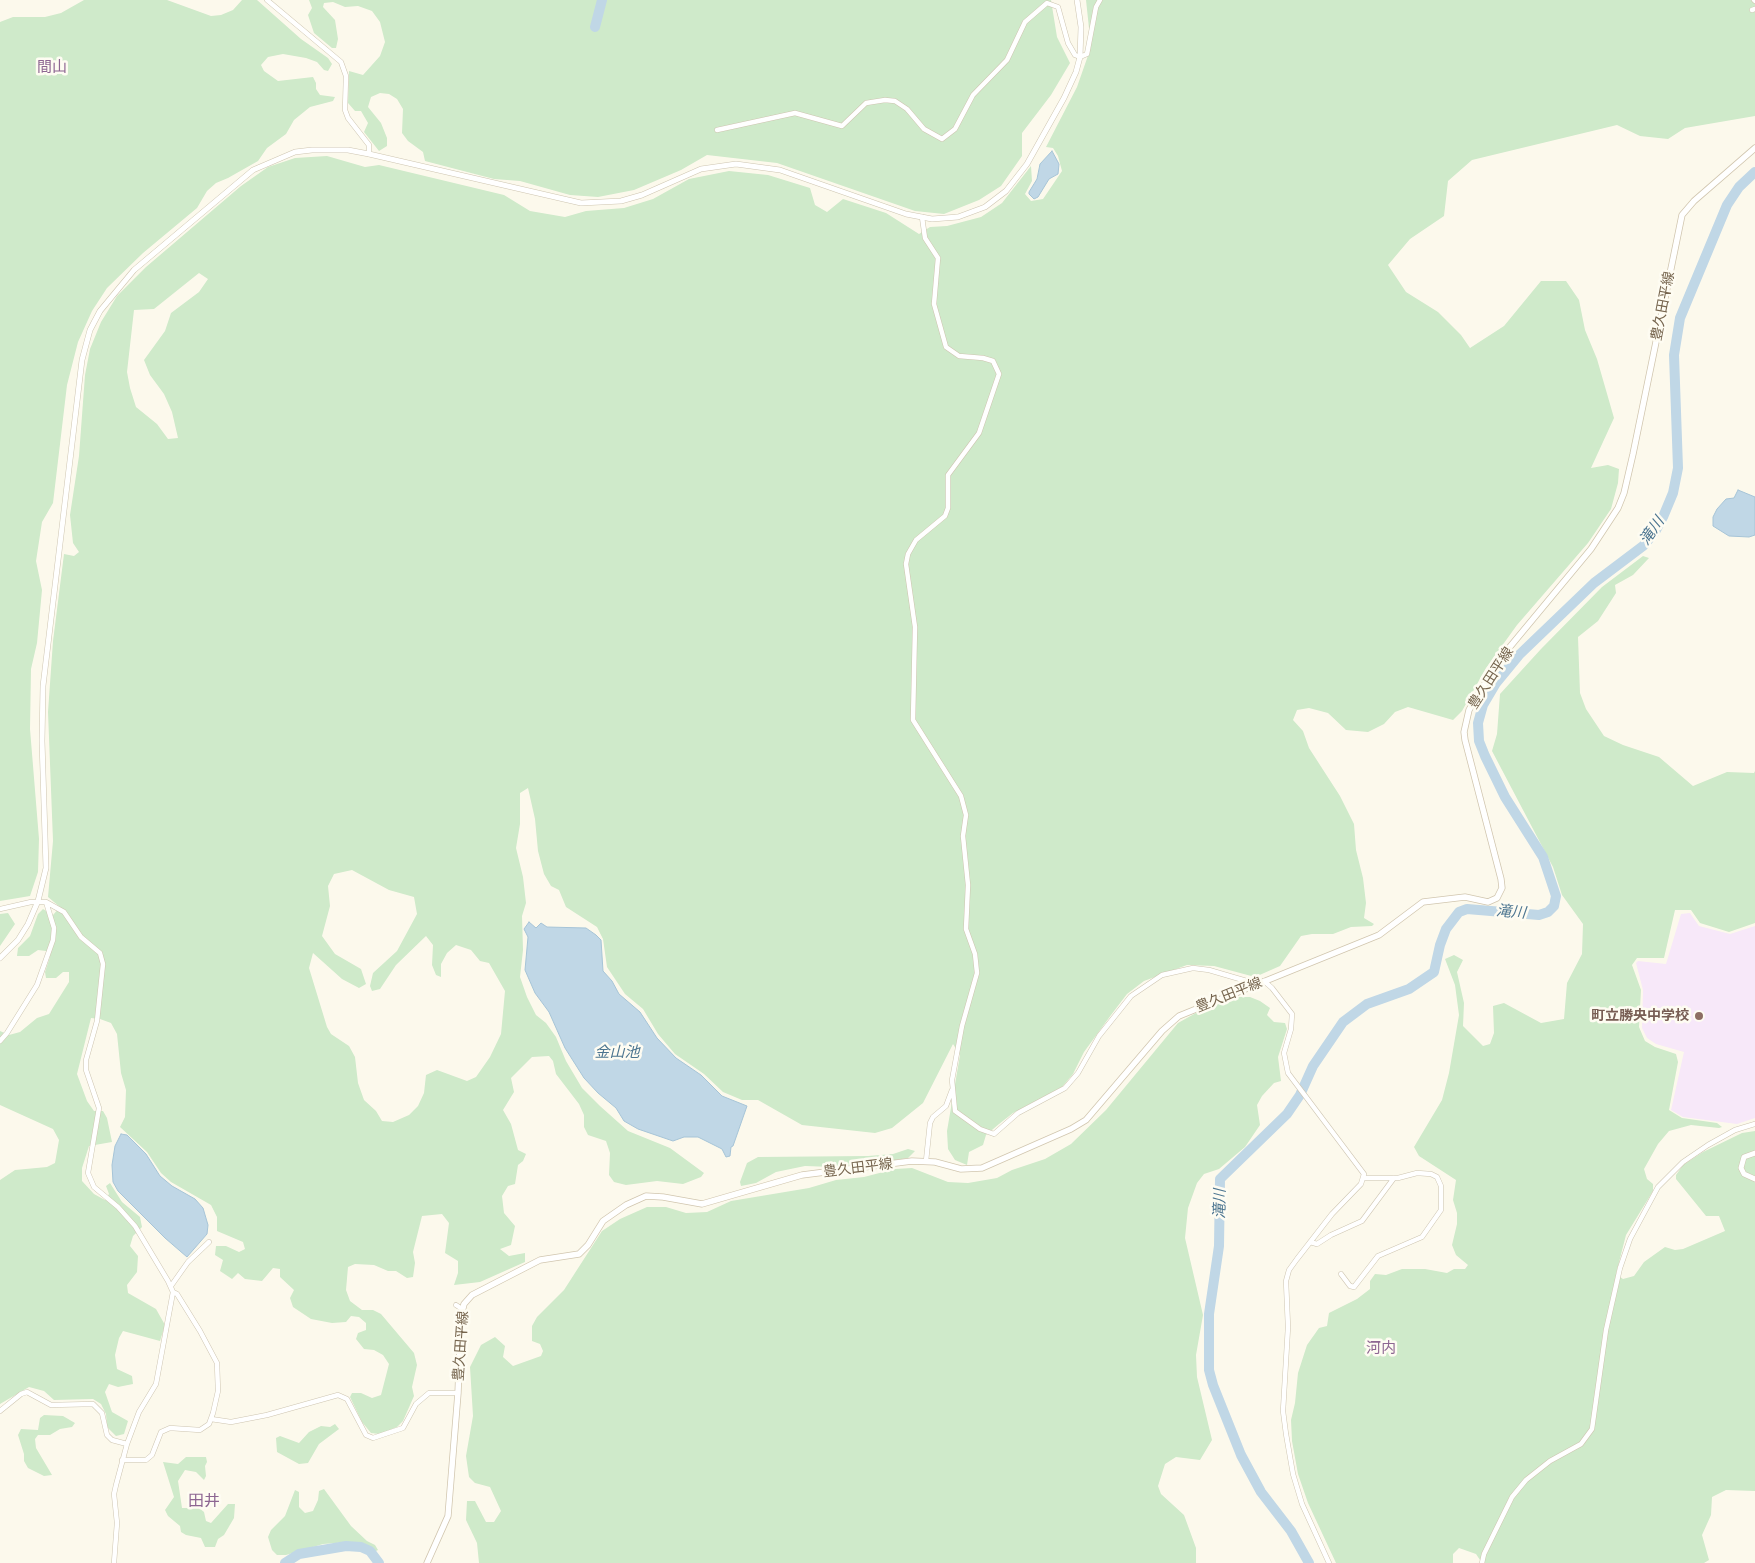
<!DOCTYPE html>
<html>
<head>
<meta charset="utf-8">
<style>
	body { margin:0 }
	canvas { display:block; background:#fcf9ec }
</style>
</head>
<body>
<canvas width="1755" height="1563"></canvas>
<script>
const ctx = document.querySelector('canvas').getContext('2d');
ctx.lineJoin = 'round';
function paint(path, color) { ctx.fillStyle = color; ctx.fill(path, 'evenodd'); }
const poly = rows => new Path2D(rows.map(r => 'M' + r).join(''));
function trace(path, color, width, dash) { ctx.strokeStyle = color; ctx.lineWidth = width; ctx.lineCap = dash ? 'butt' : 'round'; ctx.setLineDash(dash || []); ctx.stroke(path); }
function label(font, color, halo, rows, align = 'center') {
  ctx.font = font + ' Raleway,"Noto Sans JP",sans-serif'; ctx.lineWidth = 5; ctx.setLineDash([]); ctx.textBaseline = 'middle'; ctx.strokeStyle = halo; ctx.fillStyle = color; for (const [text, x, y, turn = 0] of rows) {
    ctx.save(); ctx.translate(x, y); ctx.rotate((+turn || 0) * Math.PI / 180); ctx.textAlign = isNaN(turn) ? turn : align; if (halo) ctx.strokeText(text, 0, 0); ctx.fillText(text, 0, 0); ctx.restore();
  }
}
const education = poly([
	[1690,913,1699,926,1730,934,1755,926,1755,1118,1737,1124,1683,1117,1671,1110,1684,1052,1656,1044,1647,1038,1642,1028,1643,990,1636,963,1638,961,1666,964,1681,914]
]);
const green = poly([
	[84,0,167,0,211,16,221,15,233,10,242,0,257,0,301,39,328,58,332,64,328,71,324,70,317,62,306,58,283,54,268,57,261,65,264,71,278,81,313,77,316,83,316,89,320,95,335,97,333,101,310,107,294,120,286,134,267,148,258,161,228,178,216,183,207,191,197,208,143,253,107,288,92,311,78,342,67,385,53,503,42,522,36,561,42,590,37,643,31,669,30,729,39,839,38,872,30,896,0,901,0,22,13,17,45,17,61,13],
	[309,0,1051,0,1057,37,1070,63,1051,95,1022,133,1022,156,1001,186,979,200,944,214,915,211,777,163,707,155,681,170,634,190,598,197,570,195,520,181,494,179,425,161,423,152,408,141,402,133,403,109,397,99,389,94,380,93,371,97,368,107,381,123,387,138,387,146,379,151,364,132,368,123,361,111,355,111,348,103,349,71,363,75,380,56,385,42,380,22,372,11,358,6,345,7,333,2,324,3,323,7,335,20,338,39,336,48,332,48,314,33,308,15,312,8],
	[1086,0,1755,0,1755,116,1685,128,1668,139,1640,136,1617,125,1472,160,1448,181,1444,216,1410,239,1388,265,1406,292,1438,312,1461,335,1470,348,1504,326,1541,281,1566,281,1579,300,1585,330,1597,359,1614,418,1591,468,1608,465,1619,469,1618,483,1611,509,1588,543,1517,625,1486,668,1462,711,1453,720,1408,707,1395,712,1384,724,1368,732,1346,730,1328,713,1309,708,1297,710,1293,720,1303,731,1309,748,1340,796,1354,824,1356,850,1363,878,1366,903,1364,918,1374,924,1372,926,1351,927,1333,934,1312,934,1301,936,1280,966,1255,977,1214,966,1187,965,1144,981,1127,994,1111,1015,1084,1052,1073,1074,1062,1087,1013,1113,999,1124,986,1135,983,1145,969,1152,967,1165,955,1160,948,1149,947,1131,960,1055,953,1044,923,1103,892,1128,875,1133,802,1125,758,1100,742,1100,723,1092,704,1074,675,1054,658,1034,643,1009,625,994,607,967,603,939,597,927,566,907,559,890,551,886,544,874,538,851,535,819,528,788,520,793,520,824,516,848,523,877,526,903,522,916,523,950,520,977,527,997,536,1015,546,1023,556,1037,566,1061,582,1088,600,1106,628,1131,670,1148,704,1173,701,1177,683,1184,657,1181,626,1185,614,1182,609,1175,610,1153,606,1141,588,1135,584,1127,584,1115,579,1104,556,1074,553,1061,549,1056,532,1057,511,1078,514,1092,503,1110,511,1124,518,1150,526,1154,523,1161,518,1165,515,1184,508,1186,502,1196,504,1213,515,1226,511,1245,500,1249,509,1256,525,1253,525,1262,480,1282,454,1285,458,1273,458,1261,445,1253,449,1223,442,1214,422,1216,413,1252,415,1263,413,1277,407,1278,396,1271,388,1271,374,1265,355,1264,348,1267,346,1290,350,1301,362,1310,373,1310,381,1314,414,1353,417,1365,412,1387,414,1396,403,1421,397,1427,379,1434,371,1433,362,1422,350,1397,352,1393,361,1393,372,1398,381,1395,389,1364,383,1355,374,1350,364,1349,356,1339,358,1333,366,1330,366,1323,359,1317,351,1316,346,1322,332,1323,311,1319,293,1307,290,1298,294,1290,280,1277,280,1269,273,1268,262,1281,245,1279,238,1273,232,1279,220,1271,223,1260,215,1255,216,1246,226,1246,239,1252,245,1249,243,1242,217,1231,217,1217,211,1205,171,1182,161,1173,147,1152,120,1127,125,1117,126,1090,121,1073,117,1034,111,1023,100,1019,91,1018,77,1074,87,1101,94,1111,103,1111,107,1118,112,1142,89,1146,82,1168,82,1181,94,1194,105,1200,109,1194,106,1186,110,1183,122,1202,140,1217,142,1227,133,1236,130,1246,138,1256,137,1272,127,1285,128,1293,156,1309,165,1325,160,1341,123,1331,119,1338,115,1355,117,1369,132,1376,133,1384,118,1387,109,1384,105,1392,112,1412,128,1421,124,1434,116,1436,107,1427,106,1414,101,1404,93,1399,54,1400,44,1391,29,1387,0,1404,0,1180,15,1170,47,1167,55,1163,59,1140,53,1129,0,1105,0,1031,9,1035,20,1032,37,1018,49,1014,69,982,69,972,63,972,56,978,46,978,45,972,50,957,46,951,38,950,29,956,17,956,18,948,30,936,38,914,43,909,53,915,60,907,48,897,53,841,48,712,53,641,64,554,74,556,79,552,73,543,70,515,79,456,85,375,90,349,101,322,117,296,146,267,241,186,268,167,295,158,327,156,365,167,379,165,504,195,530,211,565,217,586,211,624,208,653,199,689,179,729,171,768,175,810,188,815,205,827,212,843,199,886,213,919,234,930,227,947,226,981,217,1002,203,1031,166,1032,181,1025,194,1031,201,1043,199,1062,171,1058,156,1053,148,1046,147,1077,87,1091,47],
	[199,273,208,279,199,292,171,313,165,331,144,360,150,375,164,394,172,412,178,438,168,439,157,424,136,407,130,388,127,372,134,310,154,309],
	[352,870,389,890,414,897,417,914,397,951,373,973,370,986,372,991,380,989,396,965,426,936,433,945,432,965,436,975,441,977,441,964,447,953,456,945,471,950,480,961,489,963,505,991,501,1034,490,1057,476,1077,467,1081,437,1070,426,1075,424,1093,418,1106,409,1115,393,1122,382,1121,376,1111,364,1100,358,1083,355,1057,349,1046,331,1034,327,1027,309,968,313,953,342,979,359,988,366,984,361,969,335,954,322,936,330,906,328,886,334,874],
	[1643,556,1649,558,1633,575,1615,585,1616,593,1598,621,1578,637,1580,693,1586,709,1604,736,1623,745,1659,757,1693,786,1727,772,1754,773,1755,771,1755,923,1729,932,1700,923,1691,910,1675,910,1664,958,1637,958,1632,965,1641,990,1639,1027,1645,1041,1655,1047,1676,1054,1678,1062,1669,1110,1682,1118,1717,1123,1722,1127,1719,1128,1691,1125,1669,1131,1658,1144,1644,1169,1647,1179,1653,1184,1653,1191,1626,1235,1616,1274,1623,1279,1634,1276,1644,1262,1665,1247,1675,1250,1683,1249,1725,1231,1719,1216,1706,1216,1676,1179,1676,1175,1683,1165,1703,1152,1742,1133,1755,1131,1755,1491,1726,1490,1712,1497,1711,1515,1702,1535,1709,1560,1704,1563,1482,1563,1476,1554,1459,1548,1453,1554,1453,1563,1336,1563,1308,1503,1298,1474,1292,1441,1291,1420,1295,1403,1298,1373,1307,1345,1319,1328,1327,1326,1329,1313,1357,1299,1370,1289,1370,1281,1375,1274,1386,1275,1402,1269,1425,1269,1447,1273,1454,1269,1465,1269,1468,1265,1456,1255,1452,1245,1457,1224,1457,1213,1453,1200,1456,1180,1419,1156,1414,1147,1442,1100,1449,1073,1459,1015,1455,985,1445,959,1454,955,1463,960,1457,972,1464,1003,1463,1026,1483,1046,1490,1044,1494,1033,1493,1006,1504,1003,1541,1023,1564,1019,1567,983,1582,954,1583,924,1562,895,1553,867,1492,751,1497,734,1500,694,1541,649,1602,587],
	[8,913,15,924,0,946,0,914],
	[1239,997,1250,997,1260,1001,1270,1008,1267,1015,1274,1022,1285,1023,1287,1029,1278,1057,1281,1081,1274,1083,1262,1096,1257,1105,1260,1125,1245,1147,1219,1169,1204,1174,1197,1183,1188,1208,1185,1238,1203,1315,1196,1355,1197,1377,1212,1440,1200,1460,1176,1457,1165,1464,1158,1486,1161,1494,1184,1515,1196,1548,1196,1563,479,1563,477,1543,466,1520,467,1501,475,1501,486,1522,494,1522,501,1511,490,1487,475,1483,469,1477,466,1456,473,1416,470,1367,481,1345,495,1337,505,1346,503,1357,513,1366,541,1356,543,1351,540,1344,532,1341,532,1326,537,1317,564,1290,602,1231,620,1219,647,1207,666,1207,686,1213,707,1212,731,1201,809,1188,836,1180,864,1177,895,1169,912,1168,948,1182,968,1183,997,1178,1012,1170,1045,1159,1071,1144,1106,1110,1178,1023,1203,1009],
	[908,1149,915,1151,908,1158,871,1164,833,1167,805,1166,776,1172,756,1183,741,1186,740,1182,747,1163,758,1157,868,1156,893,1154],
	[44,1415,63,1416,75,1423,72,1427,60,1429,50,1435,38,1435,35,1439,36,1448,52,1475,44,1476,28,1468,24,1461,24,1454,18,1435,21,1429,38,1430,40,1418],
	[335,1424,339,1429,319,1444,308,1463,299,1464,277,1452,276,1438,280,1436,299,1443,309,1432,321,1426,330,1427],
	[186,1457,206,1457,207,1462,205,1466,206,1476,204,1480,196,1472,185,1470,178,1481,182,1508,199,1508,204,1512,206,1521,211,1523,228,1504,235,1504,234,1518,224,1535,218,1539,215,1547,205,1547,201,1538,186,1535,181,1532,180,1526,168,1516,165,1510,174,1497,163,1462,178,1464],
	[324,1489,351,1526,367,1541,375,1545,378,1550,376,1551,366,1546,349,1542,323,1544,286,1555,277,1555,272,1550,268,1537,271,1530,285,1516,295,1490,299,1492,299,1507,305,1513,313,1511,318,1500,319,1491]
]);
const water = poly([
	[1052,151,1059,164,1058,174,1049,179,1038,197,1034,199,1029,194,1029,192,1037,179,1040,164,1052,151],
	[1738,490,1755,497,1755,535,1749,537,1729,536,1713,526,1713,517,1717,509,1726,499,1734,498,1738,490],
	[529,922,536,928,541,923,547,927,586,928,596,935,601,940,603,971,612,981,619,994,640,1012,657,1038,676,1058,701,1075,722,1096,747,1106,733,1146,731,1147,730,1156,726,1157,722,1149,698,1137,684,1137,673,1141,638,1129,624,1121,616,1108,598,1093,584,1078,565,1048,549,1012,535,993,525,970,528,937,524,929,529,922],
	[121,1134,127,1135,146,1154,160,1176,172,1186,195,1199,203,1208,208,1225,207,1234,187,1257,165,1238,118,1191,113,1182,112,1165,115,1146,121,1134]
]);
const river = poly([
	[595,27,602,0],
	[285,1563,299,1554,346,1546,361,1547,370,1551,379,1563],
	[1309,1563,1291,1531,1261,1492,1241,1455,1213,1385,1209,1370,1209,1314,1219,1246,1220,1179,1287,1114,1300,1095,1313,1066,1343,1022,1367,1004,1409,989,1434,972,1440,945,1446,929,1459,912,1467,909,1539,915,1548,912,1554,906,1556,896,1543,857,1505,797,1485,756,1479,741,1478,723,1483,705,1496,683,1519,655,1594,583,1643,546,1655,532,1663,517,1673,493,1678,468,1674,355,1680,318,1727,205,1739,187,1755,172]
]);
const minor = poly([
	[267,0,341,62,346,76,345,110,348,118,369,145,369,154],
	[1754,0,1755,1],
	[1752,10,1755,9],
	[717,130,795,113,842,126,866,103,885,100,895,101,907,109,924,129,942,139,955,129,973,95,1007,60,1025,22,1047,3,1058,7,1068,43,1075,55,1080,57,1087,54,1096,7,1100,0],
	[922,217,925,238,938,258,934,304,946,347,959,356,983,358,993,361,999,374,979,433,948,475,948,508,945,516,916,540,908,554,906,564,915,627,913,720,961,796,966,815,963,836,968,885,966,929,975,954,977,973,962,1026,952,1080,955,1111,980,1129,994,1134,1018,1113,1065,1088,1078,1073,1099,1036,1131,996,1162,975,1193,968,1209,970,1250,982,1253,986],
	[0,909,31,902,46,902,64,912,81,937,100,953,103,964,97,1021,86,1060,86,1070,99,1108,88,1173,94,1187,118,1207,135,1226,168,1281,173,1292,156,1384,139,1412,127,1444,116,1485,114,1494,117,1523,114,1563],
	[1264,981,1272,988,1292,1014,1291,1029,1284,1053,1288,1073,1364,1174,1361,1184,1332,1214,1297,1259,1289,1270,1286,1281,1288,1327,1283,1411,1286,1434,1293,1474,1302,1504,1329,1563],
	[0,1041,7,1033,37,985,53,940,54,928,46,902],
	[926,1161,930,1123,933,1117,946,1106,952,1090],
	[1310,1242,1317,1244,1331,1235,1362,1221,1394,1178],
	[1341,1274,1350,1286,1354,1287,1378,1256,1422,1237,1441,1210,1441,1186,1437,1177,1431,1174,1417,1173,1398,1178,1364,1178],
	[171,1286,188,1262,209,1242],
	[456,1305,462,1309],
	[0,1411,21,1394,27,1392,51,1405,93,1404,102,1413,107,1435,112,1440,127,1444],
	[211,1419,231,1422,267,1415,338,1395,347,1399,366,1435,373,1438,403,1428,416,1404,429,1393,458,1393],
	[122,1460,146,1460,152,1455,161,1432,170,1428,200,1430,209,1424,213,1413,218,1391,217,1363,200,1331,177,1294,173,1292],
	[1482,1563,1484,1554,1512,1497,1526,1480,1550,1461,1581,1444,1592,1429,1606,1330,1620,1268,1630,1239,1658,1187,1683,1162,1708,1145,1735,1130,1755,1124]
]);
const tertiary = poly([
	[0,958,18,940,28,924,38,901,46,868,42,741,43,686,82,360,90,330,100,311,134,270,253,170,295,152,312,150,348,150,369,154,581,203,621,201,642,195,701,169,736,164,780,170,906,214,932,219,958,217,985,207,1006,191,1027,164,1064,98,1076,72,1080,57,1081,27,1077,0],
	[1755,1153,1744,1157,1741,1168,1744,1174,1755,1179]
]);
const secondary = poly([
	[427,1563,448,1516,458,1393,461,1316,464,1304,472,1295,540,1260,579,1254,588,1245,603,1221,626,1205,646,1196,663,1197,702,1204,802,1175,912,1161,935,1162,961,1169,982,1168,1071,1129,1086,1120,1162,1031,1179,1016,1379,935,1423,902,1465,897,1488,902,1497,898,1502,888,1501,879,1465,740,1464,732,1469,710,1499,660,1591,549,1618,508,1624,493,1633,454,1682,215,1694,201,1755,148]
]);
const markers = [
	[1699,1016,5,"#8d6e63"]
];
const streetNames = [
	["豊久田平線",1663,306,-79],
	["豊久田平線",1491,678,-57],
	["豊久田平線",1229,995,-22],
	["豊久田平線",858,1168,-7],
	["豊久田平線",461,1346,-86]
];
const educationNames = [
	["町立勝央中学校",1689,1016]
];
const neighbourhoodNames = [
	["間山",52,67],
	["河内",1381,1348]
];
const waterNames = [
	["滝川",1652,531,-55],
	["滝川",1511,912,5],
	["金山池",617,1052],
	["滝川",1220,1204,-89]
];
const quarterNames = [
	["田井",204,1501]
];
paint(education, '#f7e8f9');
paint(green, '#cfeaca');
paint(water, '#c0d7e6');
trace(water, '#a6c4d7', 1);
trace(river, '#c0d7e6', 10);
trace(minor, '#cec5b1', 5.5);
trace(tertiary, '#cec5b1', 6);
trace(secondary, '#d1c6af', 7);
trace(minor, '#fff', 4.5);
trace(tertiary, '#fff', 5);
trace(secondary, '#fff', 5.5);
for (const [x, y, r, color] of markers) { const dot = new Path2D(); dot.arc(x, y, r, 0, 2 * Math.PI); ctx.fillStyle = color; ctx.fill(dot); trace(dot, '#fefcf2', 2); }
label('14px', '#77664f', '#fefcf2', streetNames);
label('bold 14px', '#785e54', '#fefcf2', educationNames, 'right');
label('15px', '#8d6692', '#fefcf2', neighbourhoodNames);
label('italic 15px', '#4c7590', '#fefcf2', waterNames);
label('16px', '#8d6692', '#fefcf2', quarterNames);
</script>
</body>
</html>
